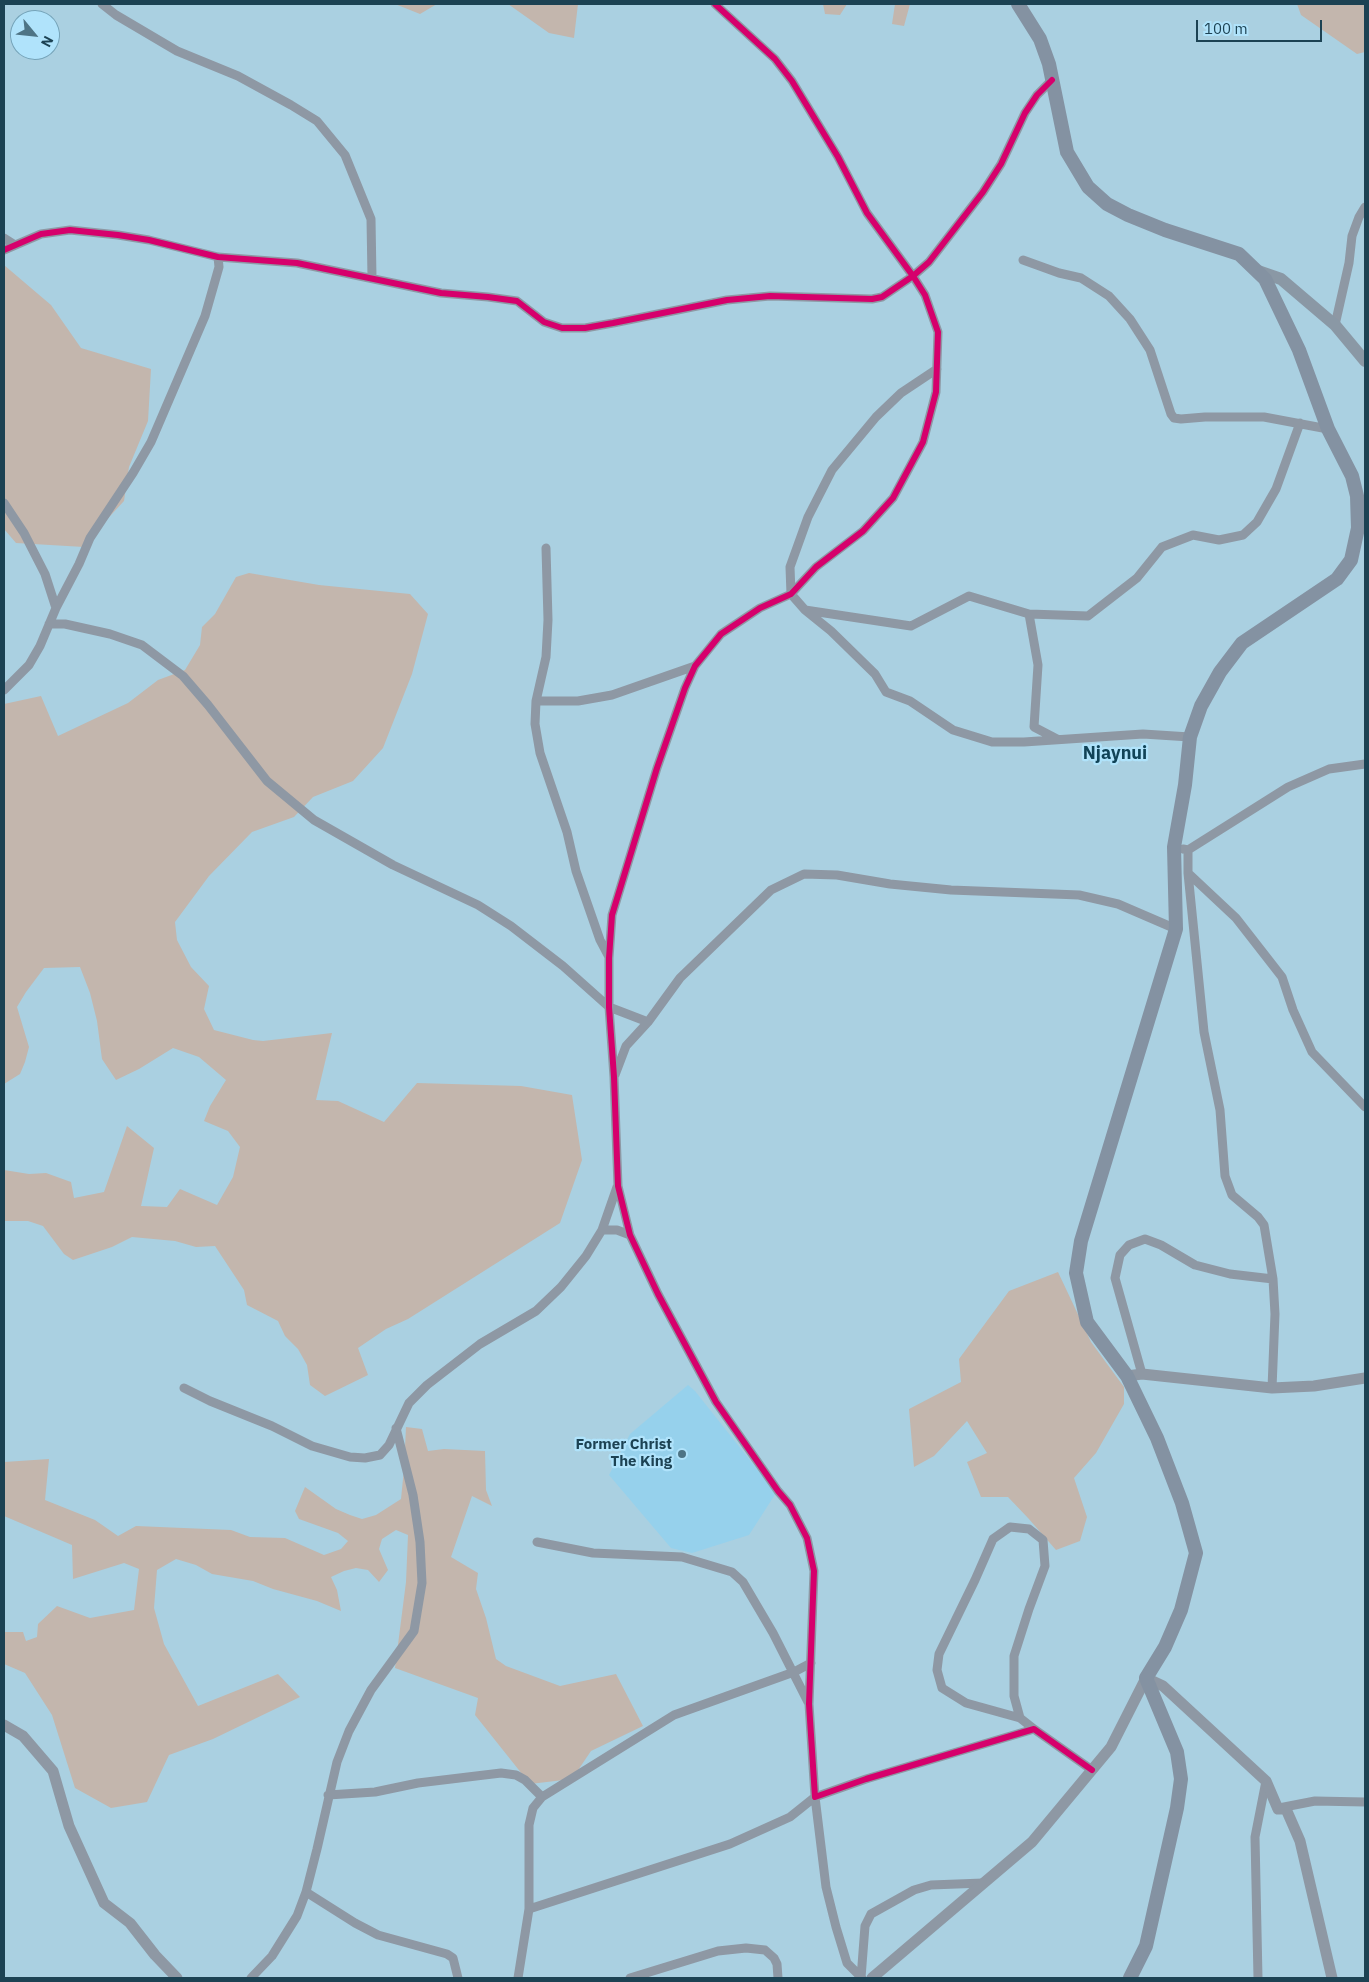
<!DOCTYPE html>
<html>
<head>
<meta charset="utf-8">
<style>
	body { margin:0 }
	#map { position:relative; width:1369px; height:1982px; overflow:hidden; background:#aad0e1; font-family:"IBM Plex Sans",sans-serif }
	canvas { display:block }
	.frame { position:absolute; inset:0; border:5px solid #1c4253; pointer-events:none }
	.north { position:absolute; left:10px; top:10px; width:50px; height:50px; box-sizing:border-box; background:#b0e3fb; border:1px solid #75a3b8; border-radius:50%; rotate:118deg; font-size:14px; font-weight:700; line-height:20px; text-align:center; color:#1c4253 }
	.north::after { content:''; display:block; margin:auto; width:18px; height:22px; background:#4e7485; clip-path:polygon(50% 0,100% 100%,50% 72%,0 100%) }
	.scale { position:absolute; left:1196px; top:20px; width:126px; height:22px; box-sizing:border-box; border:2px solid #1c4253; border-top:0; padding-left:6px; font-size:15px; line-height:18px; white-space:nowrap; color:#1c4253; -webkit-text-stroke:4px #b0e3fb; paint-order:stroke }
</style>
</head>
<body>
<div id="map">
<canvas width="1369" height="1982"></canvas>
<div class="frame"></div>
<div class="north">N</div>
<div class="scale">100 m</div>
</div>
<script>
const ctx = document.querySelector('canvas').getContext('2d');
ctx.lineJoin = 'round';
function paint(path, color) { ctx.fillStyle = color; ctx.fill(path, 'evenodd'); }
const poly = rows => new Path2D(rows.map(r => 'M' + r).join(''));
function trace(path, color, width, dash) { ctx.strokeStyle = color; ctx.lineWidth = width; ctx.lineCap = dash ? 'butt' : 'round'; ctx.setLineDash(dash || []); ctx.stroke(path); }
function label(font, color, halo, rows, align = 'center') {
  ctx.font = font + ' "IBM Plex Sans",sans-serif'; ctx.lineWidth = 4.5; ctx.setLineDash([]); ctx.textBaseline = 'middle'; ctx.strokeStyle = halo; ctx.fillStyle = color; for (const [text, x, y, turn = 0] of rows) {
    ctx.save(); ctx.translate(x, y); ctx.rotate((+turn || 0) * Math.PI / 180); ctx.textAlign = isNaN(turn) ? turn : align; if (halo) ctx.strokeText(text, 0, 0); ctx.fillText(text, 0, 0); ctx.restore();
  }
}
const built = poly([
	[688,1385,695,1391,776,1493,749,1535,692,1553,671,1548,609,1475,630,1434]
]);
const green = poly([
	[395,4,437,4,420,14],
	[508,4,578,4,574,38,549,33],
	[823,4,847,4,840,15,825,14],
	[895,4,910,4,904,26,892,24],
	[1297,4,1365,4,1365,52,1357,54,1301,15],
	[4,265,51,305,81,348,151,369,148,421,129,467,124,501,99,528,84,547,16,543,4,529],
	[249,573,319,585,410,594,428,614,412,674,383,748,353,781,313,797,294,817,252,832,209,876,175,922,177,940,191,967,209,986,204,1009,214,1030,253,1040,263,1041,332,1033,316,1100,338,1101,384,1122,417,1083,521,1086,572,1095,582,1160,560,1223,408,1319,386,1329,358,1348,368,1375,325,1396,310,1385,307,1365,298,1349,285,1336,278,1321,247,1305,244,1290,215,1246,196,1247,175,1241,132,1237,112,1247,73,1260,64,1254,43,1226,28,1221,4,1221,4,1170,29,1174,46,1173,71,1182,74,1198,104,1192,127,1126,154,1148,141,1206,167,1207,180,1189,217,1205,233,1177,240,1147,228,1131,204,1121,210,1106,226,1080,199,1057,173,1048,139,1069,116,1080,102,1059,97,1021,90,993,80,967,44,968,26,992,17,1007,29,1047,25,1062,20,1074,4,1084,4,704,41,696,58,736,128,703,158,680,185,670,200,645,202,627,215,614,236,577],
	[1058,1272,1091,1342,1124,1387,1124,1404,1096,1453,1074,1478,1087,1517,1080,1541,1056,1550,1028,1518,1008,1497,981,1497,967,1462,987,1453,967,1421,934,1456,914,1467,909,1409,961,1382,959,1359,1009,1291],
	[406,1427,422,1429,428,1451,444,1449,485,1451,486,1490,492,1506,472,1496,451,1557,478,1573,476,1589,486,1618,496,1659,506,1666,560,1686,616,1674,643,1726,591,1751,572,1779,530,1784,475,1715,478,1698,395,1668,406,1582,408,1535,396,1530,382,1539,379,1549,388,1570,379,1582,368,1570,356,1568,344,1571,331,1577,337,1590,341,1611,317,1601,273,1589,253,1581,212,1574,196,1565,176,1559,157,1570,154,1608,164,1644,198,1706,278,1674,300,1697,213,1739,169,1755,147,1802,111,1808,75,1788,52,1715,25,1673,4,1664,4,1632,23,1632,26,1641,37,1637,38,1624,57,1606,90,1618,134,1610,139,1569,124,1563,73,1579,72,1545,4,1516,4,1462,49,1459,45,1500,95,1520,118,1536,136,1526,231,1530,250,1537,285,1538,324,1555,341,1549,348,1541,338,1533,299,1519,295,1511,305,1487,336,1509,350,1515,362,1519,376,1515,401,1499,404,1469]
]);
const minor = poly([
	[102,4,116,15,177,51,238,76,291,105,317,121,345,155,371,219,372,278],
	[715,4,775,59,792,81,838,157,867,213,913,276,925,295,938,332,936,392,923,442,893,498,863,531,816,567,791,594,760,608,721,634,695,666,685,688,657,768,612,915,609,958,609,1007,614,1077,618,1186,630,1235,658,1294,716,1402,778,1491,790,1505,807,1538,814,1571,809,1704,815,1797,866,1779,1034,1729,1092,1770],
	[4,238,15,245],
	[4,250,41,234,70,230,118,235,149,240,218,257,297,263,441,293,488,297,517,301,544,322,562,328,585,328,613,323,727,300,770,296,872,299,882,297,913,276,929,262,983,192,1001,164,1025,113,1037,95,1052,80],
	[1023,260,1059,273,1081,278,1109,296,1130,319,1150,350,1171,414,1174,418,1181,419,1205,417,1264,417,1328,429],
	[1335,325,1349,263,1352,236,1359,217,1365,207],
	[937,369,901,393,876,417,832,470,808,517,790,567,791,594,805,610,911,626,969,596,1029,614,1088,616,1137,578,1162,547,1193,535,1219,540,1243,535,1257,522,1276,489,1300,423],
	[4,503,24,533,45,574,56,608],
	[546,548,548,620,546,657,536,701,535,724,540,753,567,832,576,871,600,940,609,957],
	[805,610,831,631,875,674,886,692,910,701,953,730,992,742,1024,742,1143,734,1190,737],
	[1029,614,1038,665,1034,727,1057,739],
	[49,624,65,624,110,634,142,645,183,676,208,705,267,781,314,820,393,865,478,905,511,926,563,966,609,1007,648,1022],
	[4,690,29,665,40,646,56,608,79,564,90,538,133,473,151,442,205,316,219,267,218,257],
	[536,701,578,701,612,695,695,666],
	[1183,849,1188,850,1288,787,1329,769,1365,764],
	[1188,850,1188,873,1204,1032,1220,1110,1225,1176,1232,1195,1258,1217,1264,1225,1273,1279,1275,1314,1272,1388],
	[1188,873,1236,918,1282,977,1293,1010,1312,1052,1365,1107],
	[615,1075,626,1046,648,1022,680,978,771,890,804,874,837,875,890,884,951,890,1079,895,1118,904,1176,929],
	[602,1230,617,1230,630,1235],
	[1142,1374,1115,1278,1120,1255,1129,1245,1145,1239,1161,1245,1195,1265,1230,1274,1273,1279],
	[184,1388,210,1401,272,1426,312,1446,350,1457,365,1458,380,1455,389,1445,409,1403,427,1385,480,1344,536,1311,561,1287,586,1256,602,1230,617,1187],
	[537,1542,593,1553,682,1557,732,1572,743,1582,773,1633,808,1702],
	[1020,1718,1014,1696,1014,1656,1029,1609,1045,1566,1043,1540,1029,1529,1010,1527,993,1539,975,1580,939,1654,937,1670,942,1688,966,1703,1020,1718,1034,1729],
	[328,1795,375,1792,418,1783,501,1773,516,1775,525,1780,542,1797],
	[815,1797,826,1887,836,1927,847,1963,862,1978],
	[1279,1808,1315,1801,1365,1802],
	[306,1892,355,1923,378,1935,447,1954,453,1958,458,1978],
	[529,1909,730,1844,790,1817,815,1797],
	[251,1978,272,1956,297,1916,306,1892,317,1849,337,1762,349,1731,371,1690,414,1631,422,1583,420,1542,413,1495,396,1428],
	[518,1978,529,1909,529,1825,533,1808,542,1797,674,1715,794,1672,811,1663],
	[630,1978,718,1951,746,1948,765,1950,774,1958,777,1964,778,1978],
	[861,1978,865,1926,871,1914,914,1890,931,1885,983,1883],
	[1258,1978,1255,1837,1266,1781]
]);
const tertiary = poly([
	[1127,1376,1142,1374,1272,1388,1314,1386,1365,1378],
	[4,1725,23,1736,53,1771,69,1826,104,1903,130,1923,155,1955,177,1978],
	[872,1978,1032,1842,1111,1747,1146,1678,1163,1686,1266,1781,1278,1809,1286,1809,1300,1841,1332,1978]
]);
const secondary = poly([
	[1255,270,1281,279,1335,325,1365,361]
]);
const trunk = poly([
	[1018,4,1040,39,1049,64,1067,152,1088,187,1107,204,1128,215,1165,230,1239,254,1265,279,1299,350,1328,429,1352,476,1357,496,1358,528,1351,560,1337,579,1242,643,1220,672,1201,706,1190,737,1185,785,1174,847,1176,929,1081,1241,1076,1273,1087,1322,1127,1376,1157,1438,1182,1503,1196,1553,1181,1610,1165,1647,1146,1678,1177,1752,1181,1779,1177,1808,1146,1946,1130,1978]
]);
const cycleway = poly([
	[715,4,775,59,792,81,838,157,867,213,913,276,925,295,938,332,936,392,923,442,893,498,863,531,816,567,791,594,760,608,721,634,695,666,685,688,657,768,612,915,609,958,609,1007,614,1077,618,1186,630,1235,658,1294,716,1402,778,1491,790,1505,807,1538,814,1571,809,1704,815,1797,866,1779,1034,1729,1092,1770],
	[4,250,41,234,70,230,118,235,149,240,218,257,297,263,441,293,488,297,517,301,544,322,562,328,585,328,613,323,727,300,770,296,872,299,882,297,913,276,929,262,983,192,1001,164,1025,113,1037,95,1052,80]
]);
const markers = [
	[682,1454,5,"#4e7485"]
];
const poiNames = [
	["Former Christ",672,1445],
	["The King",672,1462]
];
const quarterNames = [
	["Njaynui",1115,754]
];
paint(built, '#96d1ec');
paint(green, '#c3b6ad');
trace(minor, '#8e98a4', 9);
trace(tertiary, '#8e98a4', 11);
trace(secondary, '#8a98a5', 12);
trace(trunk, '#8492a2', 14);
trace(cycleway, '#d6006c', 6);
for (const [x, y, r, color] of markers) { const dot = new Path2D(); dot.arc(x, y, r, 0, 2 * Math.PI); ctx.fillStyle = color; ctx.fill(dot); trace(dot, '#b0e3fb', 2); }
label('bold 15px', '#1c4253', '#b0e3fb', poiNames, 'right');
label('bold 18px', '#114357', '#b0e3fb', quarterNames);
</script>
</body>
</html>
